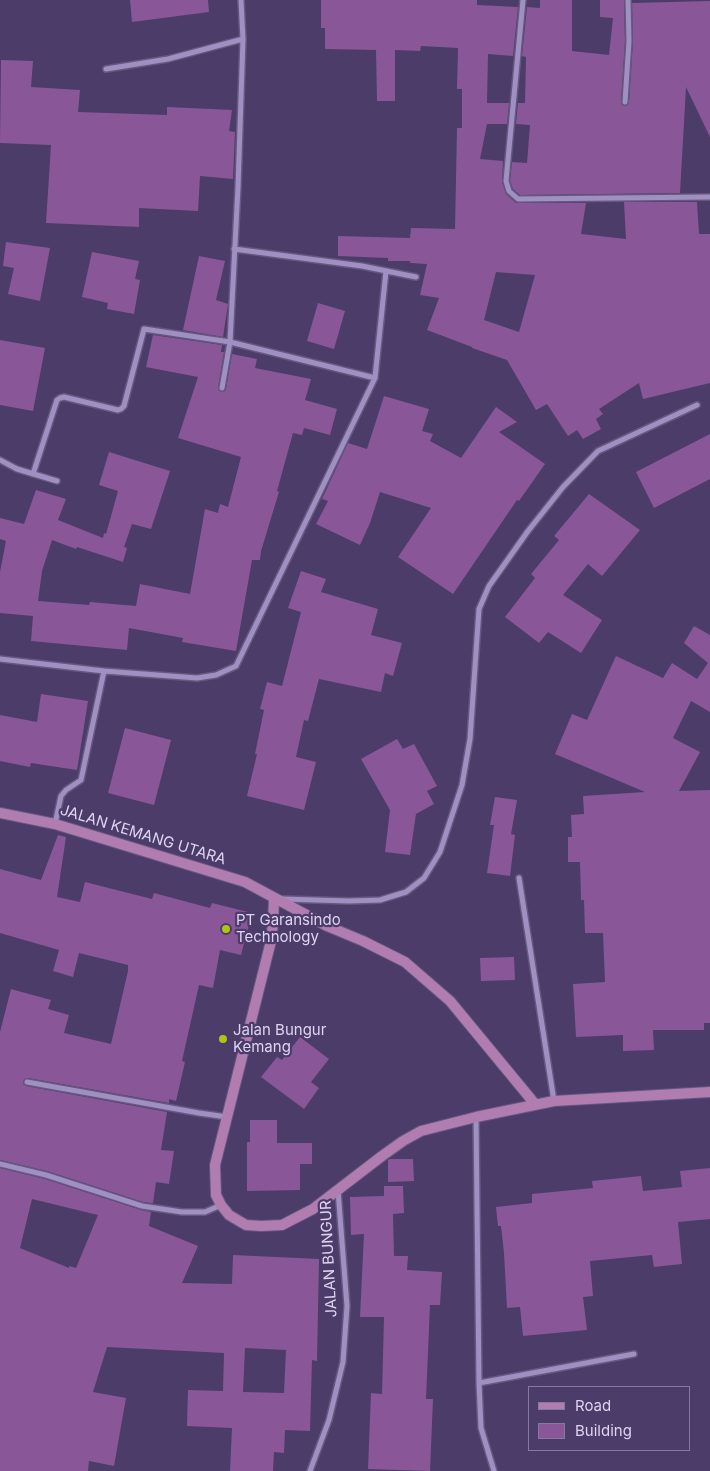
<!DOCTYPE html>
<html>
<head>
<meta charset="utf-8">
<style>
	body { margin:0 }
	#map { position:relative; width:710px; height:1471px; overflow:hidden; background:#4c3c69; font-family:Inter,sans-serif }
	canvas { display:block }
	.legend { position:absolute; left:528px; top:1386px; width:162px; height:65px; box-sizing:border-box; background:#4c3c69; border:1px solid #86799f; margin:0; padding:6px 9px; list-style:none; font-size:15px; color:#ddd5f1 }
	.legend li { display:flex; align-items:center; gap:10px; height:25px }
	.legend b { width:25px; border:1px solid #86799f }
</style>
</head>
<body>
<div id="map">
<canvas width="710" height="1471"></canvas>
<ul class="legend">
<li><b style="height:6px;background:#b17db1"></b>Road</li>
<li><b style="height:14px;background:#895797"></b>Building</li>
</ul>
</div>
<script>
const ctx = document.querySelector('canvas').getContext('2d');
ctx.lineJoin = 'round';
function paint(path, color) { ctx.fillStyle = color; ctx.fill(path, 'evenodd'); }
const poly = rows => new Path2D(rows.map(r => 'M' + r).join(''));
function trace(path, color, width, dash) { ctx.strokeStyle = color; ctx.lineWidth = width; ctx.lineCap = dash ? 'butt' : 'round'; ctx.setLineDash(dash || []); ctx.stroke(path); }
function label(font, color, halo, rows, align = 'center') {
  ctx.font = font + ' Inter,sans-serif'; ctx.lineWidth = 4.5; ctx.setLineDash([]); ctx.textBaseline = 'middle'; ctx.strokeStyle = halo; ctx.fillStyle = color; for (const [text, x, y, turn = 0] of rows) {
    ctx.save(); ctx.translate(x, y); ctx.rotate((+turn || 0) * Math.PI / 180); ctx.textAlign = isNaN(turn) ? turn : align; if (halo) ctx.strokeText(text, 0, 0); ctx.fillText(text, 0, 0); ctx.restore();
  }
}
const building = poly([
	[130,0,208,0,209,12,132,22],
	[321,0,477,0,477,5,518,7,513,56,488,54,487,103,509,103,507,124,487,124,480,159,503,161,502,182,506,194,516,203,586,203,581,234,626,239,624,202,697,202,699,234,710,234,710,383,643,399,639,383,599,409,603,414,596,419,601,429,583,439,577,430,568,436,547,404,536,410,507,360,472,348,472,347,427,330,439,298,420,295,427,264,410,263,410,261,388,261,388,258,338,256,338,236,410,238,411,228,455,229,457,128,462,128,462,89,457,89,458,48,421,46,420,51,395,50,395,101,377,101,376,50,325,49,325,28,321,28],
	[496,272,535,275,519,332,484,320],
	[540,0,572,0,572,51,609,55,613,18,600,17,600,0,624,0,625,41,621,102,622,105,625,106,629,102,633,41,632,3,710,1,710,137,686,87,680,193,520,195,513,189,510,181,512,162,527,163,530,125,516,124,518,103,525,103,526,57,522,56,527,7,540,8],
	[1,60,33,61,31,87,80,90,78,112,167,115,167,107,232,110,229,131,235,132,233,179,200,176,198,211,139,208,139,227,46,223,51,145,0,143],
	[6,242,50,248,40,301,8,294,14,268,3,266],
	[92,252,139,261,135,279,140,280,134,314,107,309,108,303,82,297],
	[199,256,225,261,216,300,228,304,223,337,183,330],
	[318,303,345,311,334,349,307,341],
	[153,335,222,345,221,352,224,352,218,388,221,392,224,392,226,389,232,354,257,359,255,368,311,379,305,400,337,409,330,435,304,428,302,435,293,433,277,491,279,492,261,551,260,560,252,560,236,651,182,642,183,638,129,628,127,650,31,641,33,616,0,613,0,572,6,541,0,539,0,518,24,524,36,490,66,499,58,520,103,538,104,533,106,534,118,491,99,485,109,452,170,471,151,529,132,524,124,547,127,548,123,562,77,547,76,549,52,540,42,571,38,601,89,605,90,602,136,606,140,584,190,594,205,509,218,513,220,504,228,507,241,457,178,438,198,377,146,367],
	[0,340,45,348,33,411,0,405],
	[384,396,429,409,422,431,433,434,430,441,461,458,496,407,517,422,499,432,545,464,519,501,517,500,453,594,398,557,431,508,380,492,370,523,360,545,316,524,328,501,322,499,348,443,367,449],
	[710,434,710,479,654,508,636,472],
	[589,494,640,530,602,576,588,564,563,595,602,620,581,653,548,632,539,643,505,617,535,578,531,574,559,540,554,536],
	[301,571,326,579,321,592,378,609,371,635,402,643,393,676,385,673,381,692,319,679,308,721,304,720,296,757,316,762,304,810,247,796,257,754,255,754,264,710,260,709,267,682,282,686,301,612,288,608],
	[694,626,710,635,710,712,691,701,673,738,700,752,679,791,710,790,710,1023,704,1023,704,1030,653,1030,654,1050,623,1051,623,1035,576,1037,573,984,605,982,603,933,585,933,584,900,581,900,580,862,568,862,568,837,572,837,571,815,584,814,583,796,645,792,555,754,572,714,587,720,616,656,663,678,672,663,697,679,708,663,684,643],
	[41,694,88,701,77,770,31,763,30,767,0,761,0,715,37,722],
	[125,728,171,740,154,805,108,793],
	[397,739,403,749,414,744,437,786,427,791,434,804,416,814,410,855,385,852,390,810,361,759],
	[495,797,517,800,511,834,515,835,510,876,487,873,494,825,490,825],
	[58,835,66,837,57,897,80,902,85,882,152,899,154,893,210,908,212,903,252,913,241,955,220,950,213,988,199,985,182,1061,185,1062,176,1101,169,1099,169,1103,28,1078,23,1081,23,1084,26,1086,167,1112,161,1150,174,1151,169,1184,156,1182,153,1203,143,1202,47,1171,0,1160,0,1032,11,989,51,1000,48,1009,69,1015,64,1033,111,1044,128,971,128,965,79,953,73,977,53,971,59,950,0,933,0,869,41,880],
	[514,957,515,980,481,981,480,958],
	[300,1037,329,1059,311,1082,319,1088,304,1109,261,1077,277,1057,282,1060],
	[250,1120,277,1120,277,1143,312,1143,312,1164,300,1164,300,1190,247,1191,247,1142,250,1142],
	[390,1159,413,1159,414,1181,388,1182,388,1160],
	[0,1168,45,1179,141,1210,151,1212,149,1226,198,1246,182,1283,232,1284,233,1255,319,1259,317,1361,312,1360,310,1431,285,1430,284,1453,274,1452,273,1471,230,1471,232,1428,187,1426,188,1390,223,1391,224,1353,107,1347,93,1392,126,1398,114,1466,89,1461,88,1471,0,1471],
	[32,1199,98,1215,76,1268,69,1266,69,1268,20,1248],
	[245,1348,286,1350,284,1393,243,1392],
	[710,1168,710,1219,678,1222,682,1264,654,1267,652,1255,590,1261,593,1296,583,1297,587,1330,523,1336,520,1307,507,1308,504,1253,501,1226,498,1226,496,1207,532,1203,532,1194,593,1188,592,1181,641,1176,643,1191,682,1187,680,1171],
	[384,1186,403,1186,404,1213,393,1214,394,1256,408,1256,407,1270,442,1272,440,1305,430,1305,426,1399,433,1399,430,1471,368,1469,371,1393,382,1394,384,1317,360,1317,364,1234,351,1235,350,1197,384,1196]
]);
const street = poly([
	[241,0,243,39,238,187,230,342,375,378],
	[523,0,506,181,509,191,518,199,710,197],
	[106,69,168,59,243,39],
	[625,102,629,41,628,0],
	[234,249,362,266,416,277],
	[0,460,17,469,57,481],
	[33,474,57,400,60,398,64,397,118,410,121,409,124,406,144,329,230,342,222,388],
	[0,659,104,671,197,678,216,675,236,666,375,378,386,271],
	[55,824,61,796,66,790,81,780,104,671],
	[519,878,554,1101],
	[282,899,349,901,380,900,406,892,424,878,440,852,462,785,470,739,479,609,489,586,528,531,563,487,598,451,697,405],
	[27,1082,199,1113,227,1117],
	[476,1117,479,1383,481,1428,494,1471],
	[0,1164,46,1175,142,1206,182,1212,205,1212,221,1205],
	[479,1383,634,1354],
	[310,1471,329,1420,343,1362,347,1306,338,1190]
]);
const secondary = poly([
	[0,813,55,824,245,882,327,926,363,941,405,962,450,1001,535,1104],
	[274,899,273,923,271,941,215,1165,216,1195,221,1205,229,1215,246,1225,261,1226,282,1225,313,1209,382,1156,403,1141,421,1131,476,1117,554,1101,710,1092]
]);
const markers = [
	[226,929,5,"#acc613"],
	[223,1039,5,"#acc613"]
];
const streetNames = [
	["JALAN KEMANG UTARA",143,835,17],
	["JALAN BUNGUR",329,1259,-93]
];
const poiNames = [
	["PT Garansindo",236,920],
	["Technology",236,937],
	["Jalan Bungur",233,1030],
	["Kemang",233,1047]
];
paint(building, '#895797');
trace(street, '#65587e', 8);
trace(secondary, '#65587e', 12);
trace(street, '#9f8fc2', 5);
trace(secondary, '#b17db1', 10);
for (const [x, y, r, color] of markers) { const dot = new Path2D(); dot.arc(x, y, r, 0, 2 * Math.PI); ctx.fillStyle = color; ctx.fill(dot); trace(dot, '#4c3c69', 2); }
label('15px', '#ddd5f1', '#4c3c69', streetNames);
label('15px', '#ddd5f1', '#4c3c69', poiNames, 'left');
</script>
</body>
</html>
